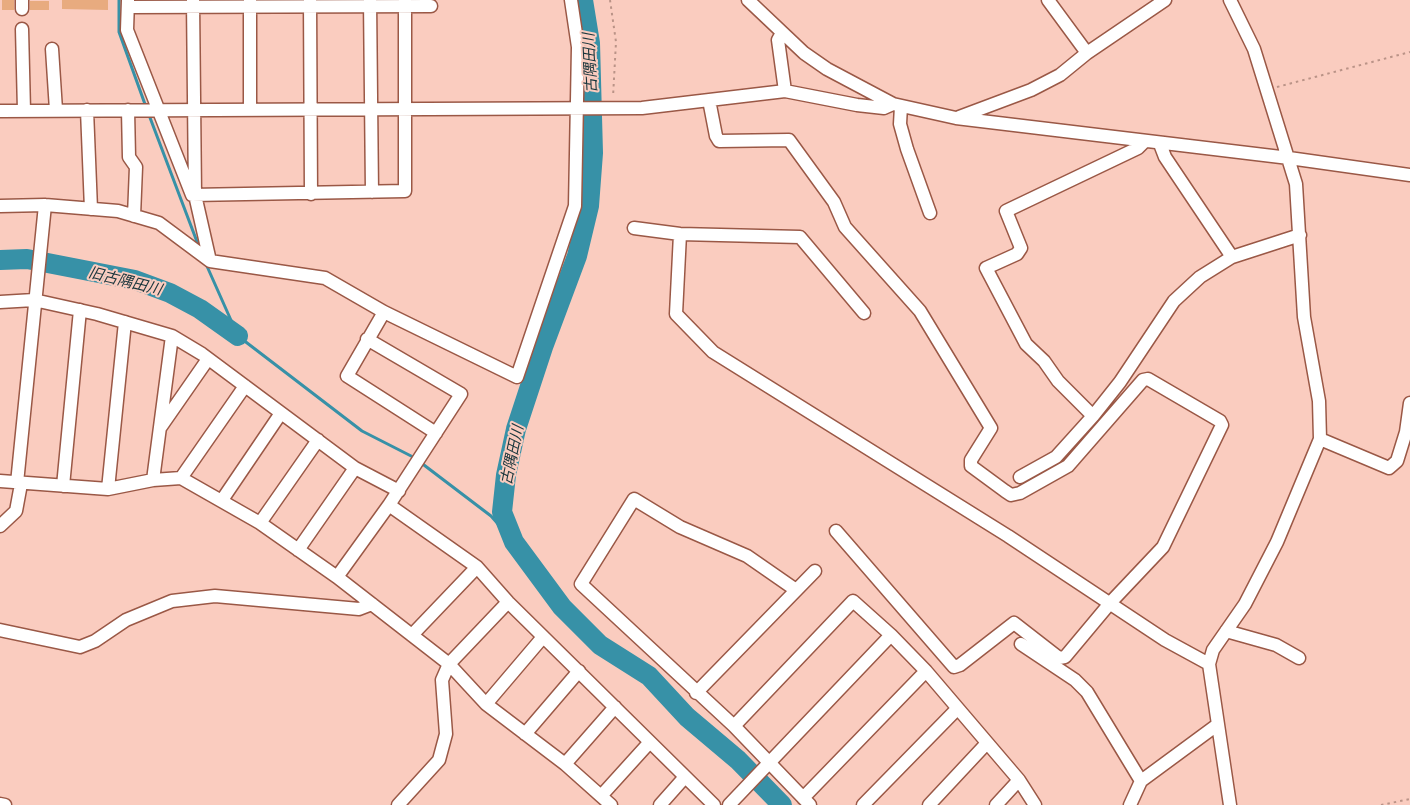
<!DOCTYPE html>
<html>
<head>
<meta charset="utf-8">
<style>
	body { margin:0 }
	canvas { display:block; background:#faccbf }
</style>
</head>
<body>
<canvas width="1410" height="805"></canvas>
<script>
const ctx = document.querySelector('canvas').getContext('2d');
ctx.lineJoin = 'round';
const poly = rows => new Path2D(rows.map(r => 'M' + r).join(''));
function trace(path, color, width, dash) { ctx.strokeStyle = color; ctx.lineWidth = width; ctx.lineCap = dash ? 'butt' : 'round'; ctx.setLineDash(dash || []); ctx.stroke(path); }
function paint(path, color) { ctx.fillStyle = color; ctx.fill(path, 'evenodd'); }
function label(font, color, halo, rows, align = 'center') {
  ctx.font = font + ' "Exo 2","Noto Sans JP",sans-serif'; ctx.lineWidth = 4; ctx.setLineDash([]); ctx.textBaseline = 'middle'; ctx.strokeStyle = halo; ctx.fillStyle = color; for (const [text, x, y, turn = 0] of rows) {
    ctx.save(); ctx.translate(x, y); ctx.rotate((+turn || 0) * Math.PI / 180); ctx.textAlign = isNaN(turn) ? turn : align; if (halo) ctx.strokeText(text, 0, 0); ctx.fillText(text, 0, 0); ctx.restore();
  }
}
const stream = poly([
	[119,0,119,32,146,107],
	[149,115,199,247],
	[206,264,238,336,362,431,415,458],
	[420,462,491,516,514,542]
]);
const river = poly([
	[583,0,590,43,593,153,589,206,577,256,543,347,516,429,506,475,502,512,514,542,562,607,600,645,649,676,687,717,738,760,782,805],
	[0,260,27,259,135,280,170,293,200,309,238,336]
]);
const building = poly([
	[2,0,14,0,14,10,2,10],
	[62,0,108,0,108,10,62,9],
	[30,1,49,1,49,10,30,10]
]);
const path = poly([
	[610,0,616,42,613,97],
	[1277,87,1410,52],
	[1381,805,1410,799]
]);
const minor = poly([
	[22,0,22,9],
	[128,0,127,30,192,195,405,191,405,0],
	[310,0,311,194],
	[370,0,372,192],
	[748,0,804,53,827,69,893,104,956,118,1289,158,1410,175],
	[1048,0,1087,53],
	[193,1,195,195,210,261],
	[128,7,431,6],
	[22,29,24,111],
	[52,49,56,110],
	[785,91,857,105,884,108,893,104],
	[709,100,716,136,719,141,789,140,834,202,845,227,920,311,991,428,971,460,971,466,1005,491,1011,495,1020,493,1068,466,1143,380,1148,379,1220,421,1222,425,1163,547,1111,602,1065,657,1059,658,1014,623,960,665,954,667,836,531],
	[901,106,900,124,907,149,930,213],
	[250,109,250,1],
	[87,110,91,209],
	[128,110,129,157,136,167,134,216],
	[0,111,642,108,785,91,778,40,782,33],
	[959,117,1031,90,1060,75,1087,53,1165,0],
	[1160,144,1165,157,1232,257],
	[0,206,45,205,118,211,159,223,210,261,325,278,384,312,517,377,575,206,578,47,571,0],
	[634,228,680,234,800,237,864,313],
	[680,234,676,314,713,352,1008,536,1165,640,1209,664],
	[0,302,34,300,97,314,172,336,202,354,355,468,399,491],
	[384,312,347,376,436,433],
	[1093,416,1058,381,1044,361,1026,344,986,268,1017,254,1021,248,1006,211,1138,148,1144,142],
	[160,428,208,359],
	[1320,439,1389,468,1397,461,1406,432,1410,403],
	[1020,477,1056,457,1093,416,1120,382,1174,301,1200,277,1232,257,1300,235],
	[181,478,245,386],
	[153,480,172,336],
	[0,481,108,489,153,480,181,478,260,523,337,577,449,664,486,704,565,764,611,805],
	[17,483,45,205],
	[63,486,80,310],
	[108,489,125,322],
	[222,500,281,413],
	[389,505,477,567,508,602,714,805],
	[260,523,318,440],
	[0,526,16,511,21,484],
	[298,550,355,468],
	[337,577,389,505,461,394,367,339],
	[796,590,747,556,680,527,634,499,581,584,734,726,810,805],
	[0,630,80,647,95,641,126,620,172,601,215,596,359,609,372,604],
	[1226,631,1276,645,1299,658],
	[412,635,477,567],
	[1021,644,1075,680,1087,692,1141,781],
	[696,693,815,571],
	[486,704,543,637],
	[734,726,853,601,891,635,926,671,1019,780,1035,805],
	[525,734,579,671],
	[565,764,615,707],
	[601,796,649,743],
	[803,798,926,671],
	[0,804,5,805],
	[398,805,439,760,446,734,442,680,449,664,508,602],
	[660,805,684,778],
	[729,805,891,635],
	[863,805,957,709],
	[929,805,987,743],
	[996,805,1019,780],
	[1130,805,1141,781,1217,725],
	[1230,805,1209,664,1213,650,1245,604,1277,542,1320,439,1319,401,1304,317,1296,184,1254,49,1230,0]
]);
const waterNames = [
	["古隅田川",590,63,-93],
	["旧古隅田川",125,281,14],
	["古隅田川",512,455,-78]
];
trace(stream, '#3791a7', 3);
trace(river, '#3791a7', 20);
paint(building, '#e8ab7f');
trace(minor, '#9a5846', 15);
trace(path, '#ba9387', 2, [2.5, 4]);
trace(minor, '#fff', 12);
label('italic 15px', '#19353c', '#faccbf', waterNames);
</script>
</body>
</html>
